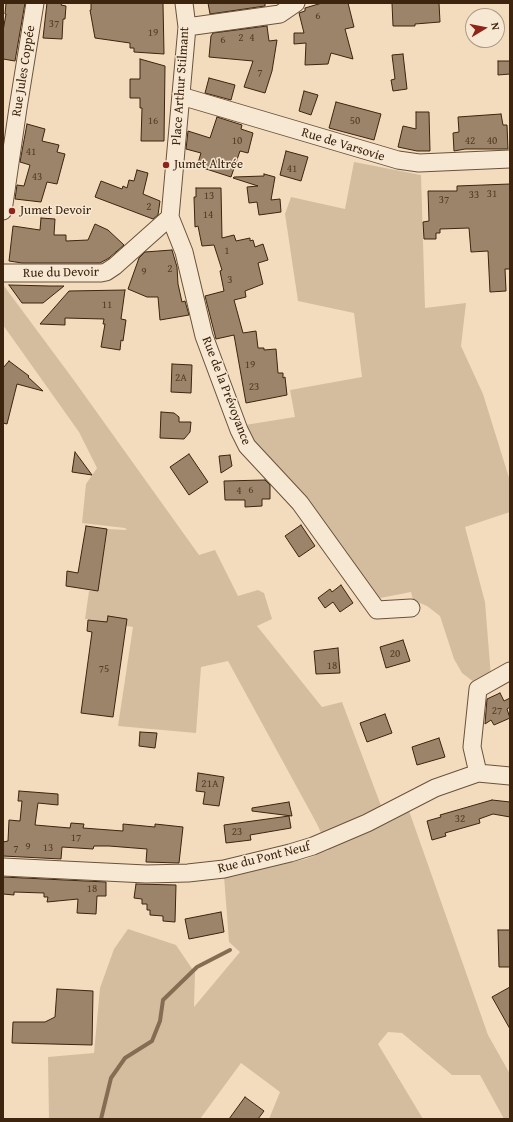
<!DOCTYPE html>
<html>
<head>
<meta charset="utf-8">
<style>
	body { margin:0 }
	#map { position:relative; width:513px; height:1122px; overflow:hidden; background:#f3dcbd; font-family:"Gentium Book Plus",serif }
	canvas { display:block }
	.frame { position:absolute; inset:0; border:4px solid #3c240e; pointer-events:none }
	.north { position:absolute; left:465px; top:8px; width:40px; height:40px; box-sizing:border-box; background:#f7e8d4; border:1px solid #ac9a85; border-radius:50%; rotate:80deg; font-size:11px; font-weight:700; line-height:16px; text-align:center; color:#3c240e }
	.north::after { content:''; display:block; margin:auto; width:14px; height:18px; background:#8f2418; clip-path:polygon(50% 0,100% 100%,50% 72%,0 100%) }
</style>
</head>
<body>
<div id="map">
<canvas width="513" height="1122"></canvas>
<div class="frame"></div>
<div class="north">N</div>
</div>
<script>
const ctx = document.querySelector('canvas').getContext('2d');
ctx.lineJoin = 'round';
function paint(path, color) { ctx.fillStyle = color; ctx.fill(path, 'evenodd'); }
const poly = rows => new Path2D(rows.map(r => 'M' + r).join(''));
function trace(path, color, width, dash) { ctx.strokeStyle = color; ctx.lineWidth = width; ctx.lineCap = dash ? 'butt' : 'round'; ctx.setLineDash(dash || []); ctx.stroke(path); }
function label(font, color, halo, rows, align = 'center') {
  ctx.font = font + ' "Gentium Book Plus",serif'; ctx.lineWidth = 3; ctx.setLineDash([]); ctx.textBaseline = 'middle'; ctx.strokeStyle = halo; ctx.fillStyle = color; for (const [text, x, y, turn = 0] of rows) {
    ctx.save(); ctx.translate(x, y); ctx.rotate((+turn || 0) * Math.PI / 180); ctx.textAlign = isNaN(turn) ? turn : align; if (halo) ctx.strokeText(text, 0, 0); ctx.fillText(text, 0, 0); ctx.restore();
  }
}
const green = poly([
	[354,162,421,175,425,308,466,303,461,346,483,394,510,481,510,512,465,527,485,602,491,677,478,685,462,673,454,659,440,616,427,606,413,600,411,592,375,599,315,510,255,447,245,425,295,417,290,390,362,377,354,313,298,301,285,214,291,197,345,209],
	[4,286,73,379,199,555,215,550,238,596,258,590,264,593,272,619,257,626,322,707,342,702,386,819,408,808,488,1035,510,1074,510,1117,507,1119,504,1119,480,1075,452,1075,402,1033,388,1032,378,1044,423,1119,269,1119,280,1092,241,1063,200,1119,49,1119,48,1057,94,1053,100,988,114,949,128,929,176,945,195,973,194,1007,240,952,229,942,224,876,306,859,329,850,317,824,228,661,201,667,196,733,118,726,133,627,85,619,89,591,98,591,107,529,127,530,125,528,82,523,86,484,97,468,79,432,3,325,3,287]
]);
const stream = poly([
	[101,1119,111,1078,125,1058,152,1041,160,1021,163,1000,197,967,230,950]
]);
const building = poly([
	[6,3,25,3,15,61,3,59,3,31,6,14,5,14,6,3],
	[47,3,62,3,61,5,66,6,65,19,63,19,62,39,43,38,47,3],
	[91,3,163,3,164,54,134,52,134,48,130,48,130,43,95,38,90,10,91,10,91,3],
	[208,3,265,3,265,6,210,14,208,3],
	[322,3,348,3,354,27,345,29,353,59,331,53,328,64,305,65,306,43,294,44,294,33,304,33,299,13,305,11,305,8,322,3],
	[392,3,439,3,440,22,415,24,415,26,393,26,392,3],
	[267,26,269,41,277,40,272,71,265,93,244,87,253,61,209,57,211,36,213,33,267,26],
	[403,54,407,89,393,91,391,80,395,79,392,55,403,54],
	[140,59,165,66,164,141,141,141,142,108,140,108,140,98,130,98,130,79,140,79,140,59],
	[498,61,510,61,510,74,498,75,498,61],
	[209,78,235,85,231,100,205,93,209,78],
	[304,91,318,95,311,115,299,111,304,91],
	[336,102,381,114,374,140,329,128,336,102],
	[416,112,429,112,430,151,417,151,398,147,403,126,416,129,416,112],
	[501,114,503,125,507,125,508,149,465,149,454,151,453,133,459,132,458,117,501,114],
	[217,117,242,125,241,129,253,133,248,153,240,151,231,177,197,166,201,153,186,149,188,131,210,138,217,117],
	[27,124,45,129,42,141,59,145,57,152,65,154,57,184,47,182,41,202,15,199,17,185,24,186,30,165,20,162,27,124],
	[286,151,308,157,301,181,280,175,286,151],
	[137,170,148,173,143,194,160,201,158,215,153,219,95,197,101,181,122,189,123,186,127,188,129,180,134,181,137,170],
	[264,174,275,177,271,200,280,199,281,212,259,215,257,202,249,203,247,187,258,186,233,178,234,177,264,176,264,174],
	[510,184,510,269,505,269,506,291,490,292,488,251,471,252,469,228,440,229,440,233,436,233,436,239,424,239,423,222,429,221,428,191,457,191,457,186,510,184],
	[196,188,221,188,222,238,234,235,236,241,250,238,250,241,253,240,255,247,263,244,268,260,258,263,263,284,245,291,246,297,234,300,243,333,256,331,258,348,264,348,264,350,276,349,278,373,283,373,283,378,285,377,287,395,246,403,234,335,216,339,205,296,224,291,220,271,222,270,214,245,202,246,198,226,195,227,194,197,196,197,196,188],
	[41,218,55,219,54,235,66,235,66,241,88,240,95,224,108,230,124,245,109,258,100,263,22,263,9,261,13,226,40,230,41,218],
	[172,250,177,267,178,284,182,302,185,301,189,315,160,320,158,297,147,297,128,289,139,258,145,252,172,250],
	[9,285,50,286,64,286,43,303,22,303,9,285],
	[125,290,121,319,126,320,123,341,121,340,120,350,101,347,105,324,103,324,104,319,65,318,65,325,40,324,69,291,125,290],
	[9,361,29,376,28,377,43,391,17,384,7,424,3,423,3,368,9,361],
	[172,364,192,365,191,393,171,392,172,364],
	[161,412,174,413,179,417,179,422,191,422,190,432,184,439,160,438,161,412],
	[75,452,92,475,72,472,75,452],
	[189,454,208,482,189,495,170,467,189,454],
	[230,455,232,466,221,473,219,456,230,455],
	[265,480,270,485,270,499,262,499,262,506,245,507,245,500,225,500,224,481,265,480],
	[301,525,315,546,299,557,285,536,301,525],
	[86,526,107,529,98,591,66,586,67,571,78,573,86,526],
	[341,585,353,603,340,612,333,602,325,608,318,598,330,589,332,592,341,585],
	[108,616,127,619,113,717,81,713,92,632,87,631,88,620,107,622,108,616],
	[403,640,410,661,386,668,380,647,403,640],
	[338,648,340,673,316,674,314,651,338,648],
	[500,693,504,701,510,698,510,707,507,709,510,718,494,725,491,720,485,724,487,699,500,693],
	[385,714,392,733,367,742,360,723,385,714],
	[140,732,157,733,155,748,139,746,140,732],
	[439,738,445,757,417,765,412,747,439,738],
	[198,773,224,777,219,806,203,804,205,792,196,791,198,773],
	[19,791,58,794,58,805,38,803,35,825,70,828,71,823,84,824,83,828,123,831,123,824,155,827,155,824,183,827,179,863,146,862,147,849,109,846,94,846,93,849,62,847,61,859,3,856,3,842,8,841,9,820,20,821,22,801,18,801,19,791],
	[492,800,510,802,510,817,493,814,479,819,480,823,445,833,446,836,432,840,427,821,441,817,440,815,492,800],
	[289,802,292,816,252,811,252,808,289,802],
	[289,816,291,828,250,835,251,840,226,843,224,825,289,816],
	[3,877,106,882,106,896,97,896,96,914,77,913,78,899,47,902,48,897,44,897,44,893,14,892,14,895,3,894,3,877],
	[136,884,176,885,175,922,163,921,163,916,150,915,150,910,147,910,147,904,142,904,142,899,134,898,136,884],
	[221,912,224,932,189,939,185,919,221,912],
	[498,930,510,930,510,967,499,967,498,930],
	[510,987,510,1029,492,997,510,987],
	[57,989,93,991,92,1045,12,1043,13,1022,45,1022,55,1017,57,989],
	[245,1097,264,1111,258,1119,229,1119,245,1097]
]);
const minor = poly([
	[184,3,187,27,170,217,184,252,204,336,239,430,247,446,300,503,377,610,411,608],
	[187,27,280,14,296,3],
	[181,96,398,160,419,163,510,159],
	[3,211,18,108,35,3],
	[3,273,101,273,106,272,115,266,170,217],
	[478,773,472,747,478,689,510,671],
	[3,867,146,874,188,873,224,869,290,853,313,846,367,823,435,788,478,773,510,776]
]);
const markers = [
	[166,165,4,"#8f2418"],
	[12,211,4,"#8f2418"]
];
const numberNames = [
	["6",318,16],
	["37",54,24],
	["19",153,33],
	["2",241,38],
	["4",252,38],
	["6",223,40],
	["7",260,73],
	["16",153,121],
	["50",355,121],
	["10",237,141],
	["42",470,141],
	["40",492,141],
	["41",31,152],
	["41",292,169],
	["43",37,177],
	["31",492,194],
	["33",474,195],
	["13",209,196],
	["37",444,200],
	["2",149,207],
	["14",208,215],
	["1",227,251],
	["2",170,269],
	["9",144,272],
	["3",230,280],
	["11",107,305],
	["19",250,365],
	["2A",181,378],
	["23",254,387],
	["6",251,490],
	["4",239,491],
	["20",395,654],
	["18",332,666],
	["75",104,669],
	["27",497,711],
	["21A",210,784],
	["32",460,819],
	["23",237,832],
	["17",76,838],
	["9",28,847],
	["13",48,848],
	["7",16,849],
	["18",92,889]
];
const streetNames = [
	["Rue Jules Coppée",24,71,-81],
	["Place Arthur Stilmant",181,86,-86],
	["Rue de Varsovie",343,145,17],
	["Rue du Devoir",61,273,-1],
	["Rue de la Prévoyance",226,391,69],
	["Rue du Pont Neuf",264,858,-14]
];
const poiNames = [
	["Jumet Altrée",174,165],
	["Jumet Devoir",20,211]
];
paint(green, '#d4bd9f');
trace(stream, '#856d54', 4);
paint(building, '#9b8469');
trace(building, '#3c240e', 1);
trace(minor, '#6a523a', 19);
trace(minor, '#f7e8d4', 17);
for (const [x, y, r, color] of markers) { const dot = new Path2D(); dot.arc(x, y, r, 0, 2 * Math.PI); ctx.fillStyle = color; ctx.fill(dot); trace(dot, '#f7e8d4', 1.5); }
label('11px', '#543c25', null, numberNames);
label('13px', '#3c240e', '#f7e8d4', streetNames);
label('13px', '#3c240e', '#f7e8d4', poiNames, 'left');
</script>
</body>
</html>
